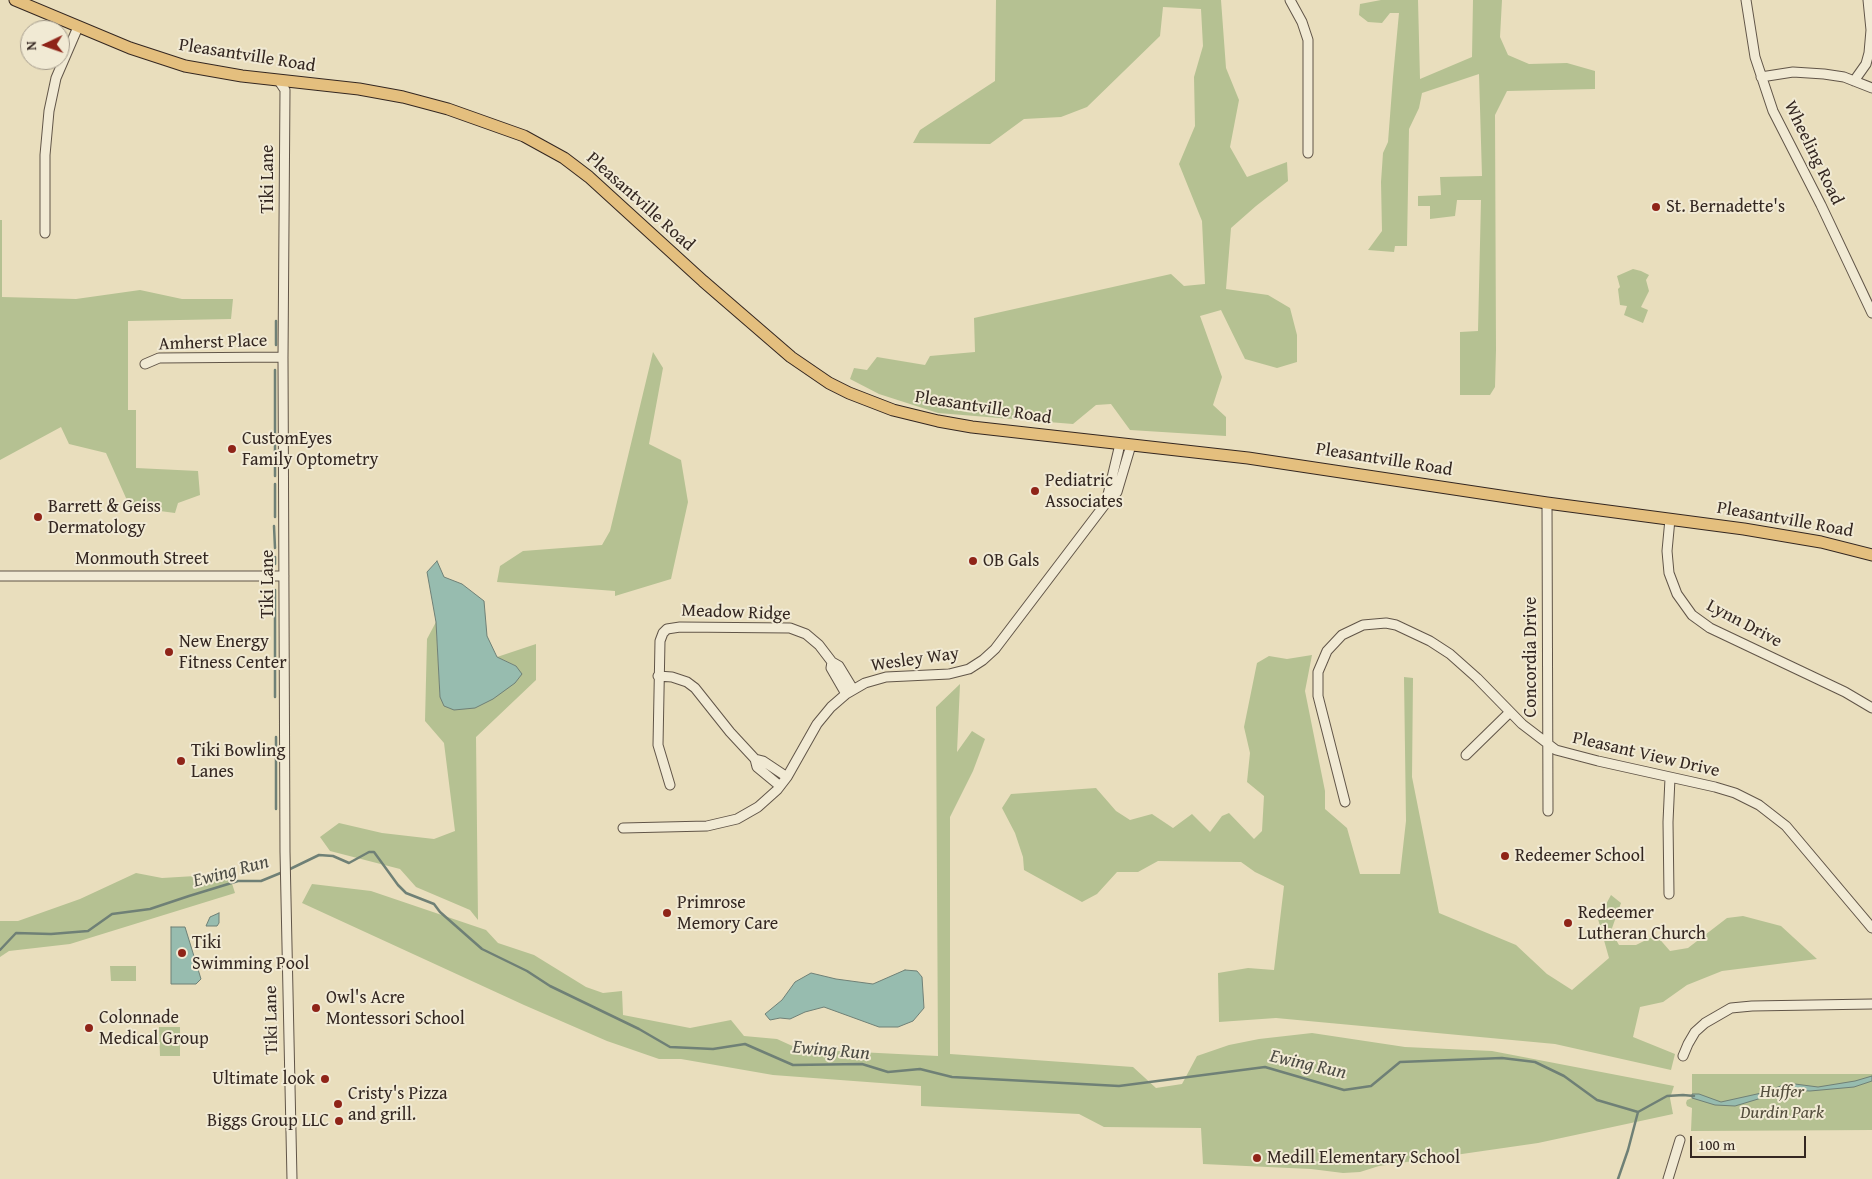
<!DOCTYPE html>
<html>
<head>
<meta charset="utf-8">
<style>
	body { margin:0 }
	#map { position:relative; width:1872px; height:1179px; overflow:hidden; background:#e9debd; font-family:"Gentium Book Plus",serif }
	canvas { display:block }
	.north { position:absolute; left:20px; top:20px; width:50px; height:50px; box-sizing:border-box; background:#f1ead4; border:1px solid #a59c8c; border-radius:50%; rotate:267deg; font-size:14px; font-weight:700; line-height:20px; text-align:center; color:#342721 }
	.north::after { content:''; display:block; margin:auto; width:18px; height:22px; background:#8f2418; clip-path:polygon(50% 0,100% 100%,50% 72%,0 100%) }
	.scale { position:absolute; left:1690px; top:1136px; width:116px; height:22px; box-sizing:border-box; border:2px solid #342721; border-top:0; padding-left:6px; font-size:15px; line-height:18px; white-space:nowrap; color:#342721; -webkit-text-stroke:4px #f1ead4; paint-order:stroke }
</style>
</head>
<body>
<div id="map">
<canvas width="1872" height="1179"></canvas>
<div class="north">N</div>
<div class="scale">100 m</div>
</div>
<script>
const ctx = document.querySelector('canvas').getContext('2d');
ctx.lineJoin = 'round';
function paint(path, color) { ctx.fillStyle = color; ctx.fill(path, 'evenodd'); }
const poly = rows => new Path2D(rows.map(r => 'M' + r).join(''));
function trace(path, color, width, dash) { ctx.strokeStyle = color; ctx.lineWidth = width; ctx.lineCap = dash ? 'butt' : 'round'; ctx.setLineDash(dash || []); ctx.stroke(path); }
function label(font, color, halo, rows, align = 'center') {
  ctx.font = font + ' "Gentium Book Plus",serif'; ctx.lineWidth = 4; ctx.setLineDash([]); ctx.textBaseline = 'middle'; ctx.strokeStyle = halo; ctx.fillStyle = color; for (const [text, x, y, turn = 0] of rows) {
    ctx.save(); ctx.translate(x, y); ctx.rotate((+turn || 0) * Math.PI / 180); ctx.textAlign = isNaN(turn) ? turn : align; if (halo) ctx.strokeText(text, 0, 0); ctx.fillText(text, 0, 0); ctx.restore();
  }
}
const green = poly([
	[996,0,1221,0,1226,68,1239,100,1230,147,1247,177,1287,162,1288,181,1256,206,1231,228,1226,289,1268,295,1290,308,1297,335,1297,362,1277,368,1245,359,1221,310,1200,316,1222,377,1213,405,1226,417,1226,436,1130,430,1111,404,1096,405,1073,424,938,413,879,394,850,379,854,368,867,370,877,357,925,365,930,356,975,352,974,318,1171,274,1184,286,1205,284,1202,221,1179,164,1195,126,1194,77,1203,46,1201,9,1163,7,1160,36,1087,107,1061,117,1024,119,990,144,913,143,920,130,995,81],
	[1381,0,1418,0,1420,79,1472,57,1473,0,1502,0,1500,37,1508,55,1529,64,1567,63,1595,71,1595,89,1507,91,1495,115,1496,350,1495,387,1490,395,1460,395,1460,332,1478,331,1481,200,1457,200,1455,216,1430,219,1430,206,1418,206,1418,196,1441,195,1440,177,1482,176,1479,74,1422,93,1419,108,1409,129,1407,246,1395,246,1394,252,1368,250,1382,231,1381,182,1383,153,1388,142,1393,77,1399,13,1390,13,1382,23,1368,22,1359,15,1360,4],
	[0,220,2,220,2,297,76,299,140,290,182,299,233,299,231,319,128,321,128,410,136,410,136,468,198,471,200,495,178,503,175,513,130,507,106,453,69,444,61,427,0,460],
	[1633,269,1641,271,1649,275,1646,280,1649,291,1641,307,1648,310,1643,323,1624,315,1627,306,1620,305,1618,289,1620,287,1617,276],
	[653,352,663,368,649,444,681,460,688,502,671,579,615,596,615,591,497,582,500,566,523,551,602,545,610,531],
	[436,622,440,697,516,666,497,657,536,644,536,680,476,737,478,920,470,910,416,887,400,869,330,851,320,837,339,823,382,833,434,839,455,831,444,743,425,721,427,639],
	[1312,655,1305,691,1325,791,1325,809,1347,828,1360,874,1400,874,1406,821,1404,677,1413,678,1412,777,1439,913,1516,945,1547,974,1572,990,1609,958,1598,919,1611,895,1621,903,1611,931,1619,945,1636,945,1656,935,1670,951,1688,948,1727,918,1743,916,1781,926,1817,959,1722,971,1687,985,1663,1002,1640,1007,1633,1037,1675,1054,1671,1070,1555,1044,1276,1018,1219,1022,1218,973,1248,968,1274,970,1284,886,1255,872,1241,862,1158,861,1138,872,1117,872,1097,894,1082,902,1024,870,1023,857,1015,833,1002,808,1011,794,1096,788,1116,811,1130,820,1152,814,1173,828,1192,814,1210,832,1222,816,1229,813,1254,839,1262,831,1264,796,1247,782,1250,753,1244,727,1257,663,1269,656,1287,659],
	[960,684,957,752,972,731,985,739,973,771,950,817,950,1054,1133,1067,1156,1088,1182,1084,1197,1056,1229,1045,1259,1039,1312,1033,1405,1047,1492,1051,1674,1086,1670,1098,1673,1114,1538,1143,1379,1166,1360,1172,1343,1173,1311,1169,1203,1164,1201,1128,1104,1127,1079,1114,921,1106,921,1086,773,1075,681,1059,659,1059,607,1041,524,1005,302,903,312,884,371,891,486,930,498,943,534,955,586,987,603,993,622,991,623,1015,690,1028,731,1020,744,1036,777,1039,799,1049,938,1056,936,707],
	[136,873,162,878,229,874,235,893,70,944,9,951,0,957,0,921,18,921,80,899],
	[110,966,136,966,136,981,111,981],
	[159,1027,180,1027,180,1056,160,1056],
	[1692,1074,1872,1074,1872,1130,1691,1131,1692,1108,1687,1106,1686,1103,1687,1100,1692,1098]
]);
const water = poly([
	[437,561,444,577,462,584,484,601,487,636,497,657,516,666,522,674,515,683,493,699,475,708,454,710,444,706,440,697,436,622,427,572,437,561],
	[219,913,219,923,217,926,206,926,210,917,219,913],
	[171,927,185,927,201,979,196,984,171,984,171,927],
	[905,970,917,971,922,977,924,1008,913,1021,898,1027,879,1027,824,1007,805,1012,790,1019,780,1018,770,1020,765,1014,782,1000,795,982,811,973,836,979,873,984,905,970],
	[1872,1076,1872,1081,1854,1087,1810,1091,1788,1090,1735,1106,1715,1105,1692,1098,1692,1094,1699,1094,1721,1102,1766,1092,1783,1085,1795,1084,1818,1087,1855,1081,1872,1076]
]);
const stream = poly([
	[276,345,276,321],
	[275,370,275,476],
	[275,517,275,484],
	[274,526,275,548],
	[275,564,275,557],
	[275,590,275,697],
	[276,809,276,737],
	[288,870,319,855,333,856,349,863,369,852,374,852,398,885,406,893,434,904,440,912,482,949,527,971,550,986,639,1029,670,1047,713,1049,745,1044,793,1065,862,1064,888,1072,920,1069,952,1077,1119,1086,1265,1067,1344,1090,1371,1086,1400,1062,1502,1058,1535,1062,1564,1076,1597,1100,1638,1112,1667,1096,1683,1095,1694,1096],
	[0,950,16,933,51,934,88,931,112,914,150,909,189,896,238,881,261,881,283,872],
	[1618,1179,1628,1150,1638,1112]
]);
const minor = poly([
	[1290,0,1302,22,1308,40,1308,153],
	[1746,0,1755,57,1773,111,1821,205,1872,313],
	[1761,77,1793,72,1824,74,1844,77,1872,88],
	[279,81,285,90,283,357,285,852,292,1179],
	[1854,81,1866,64,1869,53,1871,30,1868,0],
	[45,233,45,155,49,111,56,78,78,27],
	[145,364,159,358,283,357],
	[1106,503,1120,444],
	[1547,503,1548,811],
	[1670,519,1667,551,1669,573,1677,594,1692,615,1710,628,1845,692,1872,708],
	[0,576,284,576],
	[832,662,831,668,846,694],
	[658,676,672,677,687,682,695,688,730,732,755,759,763,761,787,777],
	[1466,755,1510,712],
	[755,759,757,767,780,786],
	[670,785,658,745,660,641,663,633,667,629,680,627,790,628,806,634,819,645,832,662,839,666,853,689],
	[1345,802,1318,696,1318,672,1327,651,1342,635,1363,625,1386,623,1396,625,1430,641,1450,654,1477,678,1522,724,1556,750,1598,761,1715,787,1735,793,1759,805,1786,826,1872,928],
	[623,828,707,826,737,819,758,807,777,790,787,777,817,724,831,707,846,694,865,683,886,677,949,674,969,669,983,660,995,649,1106,503,1117,492,1131,445],
	[1669,894,1668,822,1670,778],
	[1683,1056,1688,1044,1695,1032,1705,1023,1731,1008,1752,1006,1872,1004],
	[1668,1179,1680,1140]
]);
const major = poly([
	[15,0,130,48,185,66,242,76,359,89,403,97,448,109,524,136,564,158,589,177,703,281,791,357,829,383,849,393,893,410,938,421,972,427,1248,458,1547,503,1744,529,1821,542,1872,555]
]);
const markers = [
	[1656,207,5,"#8f2418"],
	[232,449,5,"#8f2418"],
	[1035,491,5,"#8f2418"],
	[38,517,5,"#8f2418"],
	[973,561,5,"#8f2418"],
	[169,652,5,"#8f2418"],
	[181,761,5,"#8f2418"],
	[1505,856,5,"#8f2418"],
	[667,913,5,"#8f2418"],
	[1568,923,5,"#8f2418"],
	[182,953,5,"#8f2418"],
	[316,1008,5,"#8f2418"],
	[89,1028,5,"#8f2418"],
	[325,1079,5,"#8f2418"],
	[338,1104,5,"#8f2418"],
	[339,1121,5,"#8f2418"],
	[1257,1158,5,"#8f2418"]
];
const streetNames = [
	["Pleasantville Road",247,56,9],
	["Wheeling Road",1813,153,64],
	["Tiki Lane",268,179,-90],
	["Pleasantville Road",640,202,42],
	["Amherst Place",213,343,-2],
	["Pleasantville Road",983,408,9],
	["Pleasantville Road",1384,460,9],
	["Pleasantville Road",1785,520,10],
	["Monmouth Street",142,559],
	["Tiki Lane",268,584,-90],
	["Meadow Ridge",736,613,2],
	["Lynn Drive",1744,624,28],
	["Concordia Drive",1531,657,-90],
	["Wesley Way",915,660,-8],
	["Pleasant View Drive",1646,755,13],
	["Tiki Lane",272,1020,-91]
];
const poiNames = [
	["St. Bernadette's",1666,207],
	["CustomEyes",242,439],
	["Family Optometry",242,460],
	["Pediatric",1045,481],
	["Associates",1045,502],
	["Barrett & Geiss",48,507],
	["Dermatology",48,528],
	["OB Gals",983,561],
	["New Energy",179,642],
	["Fitness Center",179,663],
	["Tiki Bowling",191,751],
	["Lanes",191,772],
	["Redeemer School",1515,856],
	["Primrose",677,903],
	["Memory Care",677,924],
	["Redeemer",1578,913],
	["Lutheran Church",1578,934],
	["Tiki",192,943],
	["Swimming Pool",192,964],
	["Owl's Acre",326,998],
	["Montessori School",326,1019],
	["Colonnade",99,1018],
	["Medical Group",99,1039],
	["Ultimate look",315,1079,"right"],
	["Cristy's Pizza",348,1094],
	["and grill.",348,1115],
	["Biggs Group LLC",329,1121,"right"],
	["Medill Elementary School",1267,1158]
];
const parkNames = [
	["Huffer",1782,1092],
	["Durdin Park",1782,1113]
];
const waterNames = [
	["Ewing Run",231,872,-15],
	["Ewing Run",831,1051,5],
	["Ewing Run",1308,1065,13]
];
paint(green, '#b5c192');
paint(water, '#97bcaf');
trace(water, '#6f8076', 1);
trace(stream, '#6f8076', 2.5);
trace(minor, '#615548', 11);
trace(major, '#342721', 13);
trace(minor, '#f1ead4', 9);
trace(major, '#e4bf7e', 11);
for (const [x, y, r, color] of markers) { const dot = new Path2D(); dot.arc(x, y, r, 0, 2 * Math.PI); ctx.fillStyle = color; ctx.fill(dot); trace(dot, '#f1ead4', 2); }
label('18px', '#342721', '#f1ead4', streetNames);
label('18px', '#342721', '#f1ead4', poiNames, 'left');
label('italic 18px', '#544e3d', '#f1ead4', parkNames);
label('italic 19px', '#4d4c44', '#f1ead4', waterNames);
</script>
</body>
</html>
